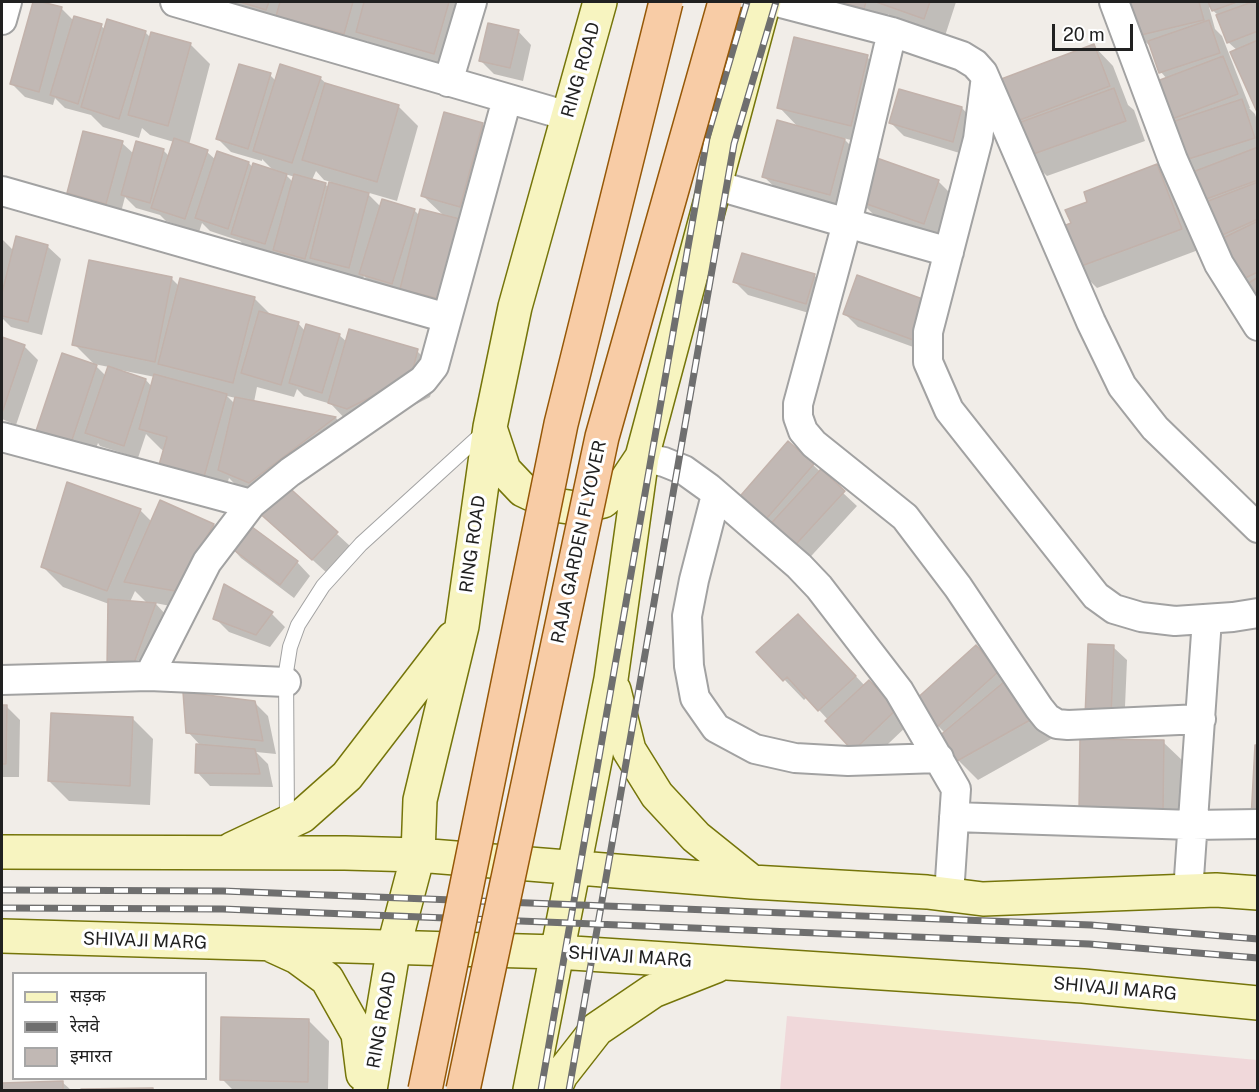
<!DOCTYPE html>
<html>
<head>
<meta charset="utf-8">
<style>
	body { margin:0 }
	#map { position:relative; width:1259px; height:1092px; overflow:hidden; background:#f1ede8; font-family:"Public Sans","Noto Sans Devanagari",sans-serif }
	canvas { display:block }
	.frame { position:absolute; inset:0; border:3px solid #212121; pointer-events:none }
	.legend { position:absolute; left:12px; top:972px; width:195px; height:108px; box-sizing:border-box; background:#fff; border:2px solid #a6a6a6; margin:0; padding:8px 10px; list-style:none; font-size:18px; color:#212121 }
	.legend li { display:flex; align-items:center; gap:12px; height:30px }
	.legend b { width:30px; border:2px solid #a6a6a6 }
	.scale { position:absolute; left:1052px; top:24px; width:81px; height:27px; box-sizing:border-box; border:3px solid #212121; border-top:0; padding-left:8px; font-size:18px; line-height:21px; white-space:nowrap; color:#212121; -webkit-text-stroke:4px #fff; paint-order:stroke }
</style>
</head>
<body>
<div id="map">
<canvas width="1259" height="1092"></canvas>
<div class="frame"></div>
<ul class="legend">
<li><b style="height:8px;background:#f7f4c0"></b>सड़क</li>
<li><b style="height:8px;background:#6f6f6f"></b>रेलवे</li>
<li><b style="height:16px;background:#c1b8b4"></b>इमारत</li>
</ul>
<div class="scale">20 m</div>
</div>
<script>
const ctx = document.querySelector('canvas').getContext('2d');
ctx.lineJoin = 'round';
function paint(path, color) { ctx.fillStyle = color; ctx.fill(path, 'evenodd'); }
const poly = rows => new Path2D(rows.map(r => 'M' + r).join(''));
function trace(path, color, width, dash) { ctx.strokeStyle = color; ctx.lineWidth = width; ctx.lineCap = dash ? 'butt' : 'round'; ctx.setLineDash(dash || []); ctx.stroke(path); }
function label(font, color, halo, rows, align = 'center') {
  ctx.font = font + ' "Public Sans",sans-serif'; ctx.lineWidth = 6; ctx.setLineDash([]); ctx.textBaseline = 'middle'; ctx.strokeStyle = halo; ctx.fillStyle = color; for (const [text, x, y, turn = 0] of rows) {
    ctx.save(); ctx.translate(x, y); ctx.rotate((+turn || 0) * Math.PI / 180); ctx.textAlign = isNaN(turn) ? turn : align; if (halo) ctx.strokeText(text, 0, 0); ctx.fillText(text, 0, 0); ctx.restore();
  }
}
const commercial = poly([
	[787,1016,1257,1060,1257,1090,780,1090]
]);
const shadow = poly([
	[34,2,61,8,74,21,101,26,106,30,145,32,151,38,190,44,210,64,189,145,207,152,216,160,218,153,249,163,253,168,275,172,262,159,262,161,231,152,218,139,270,75,276,81,320,78,328,85,398,106,418,126,397,201,366,192,381,207,414,210,420,216,444,216,423,196,482,124,502,144,460,318,374,287,364,276,362,281,325,271,320,266,318,271,288,263,279,254,278,257,246,247,240,241,210,231,202,223,199,232,166,221,160,215,136,208,125,197,120,216,82,206,68,193,122,143,134,154,163,150,169,156,174,142,150,135,142,128,139,138,103,127,91,115,65,108,55,98,53,105,25,97,12,84],
	[316,171,324,180,331,182,329,188,325,184,312,180],
	[285,174,295,177,293,182],
	[211,2,473,2,454,74,378,52,367,41,364,53],
	[826,2,956,2,944,39,897,22,888,14,884,28],
	[1130,2,1258,2,1258,109,1238,51,1228,42,1218,15,1209,7,1215,29,1222,36,1250,108,1249,108,1255,114,1258,123,1258,306,1168,125,1167,79,1161,72,1152,48,1138,35],
	[518,31,531,45,523,81,494,74,480,60],
	[1093,45,1113,66,1128,105,1134,110,1145,141,1047,176,1026,156,1013,122],
	[867,57,887,77,871,145,843,138,865,160,850,214,784,196,763,176,799,128,779,107],
	[962,108,975,122,966,155,904,136,891,123],
	[1157,166,1177,186,1201,249,1097,288,1077,268,1073,224,1089,203],
	[938,181,958,201,944,244,880,221,860,201],
	[2,239,14,251,47,246,61,259,42,335,11,327,3,319,2,325],
	[814,275,827,289,819,316,748,295,735,282],
	[171,278,179,286,254,298,272,316,298,323,305,331,339,335,347,342,417,351,437,371,430,397,368,429,349,423,331,404,304,396,297,389,294,397,257,387,254,402,336,418,355,438,288,489,350,546,327,573,273,524,229,478,224,496,161,449,146,434,138,458,100,446,98,443,89,468,56,457,96,366,74,344],
	[94,364,109,367,106,376],
	[120,370,155,377,152,387,146,380,119,372],
	[227,396,236,398,235,404],
	[845,314,940,316,927,352,858,327],
	[2,339,24,346,38,360,16,425,2,419],
	[813,465,857,506,803,565,750,515],
	[161,502,214,525,230,541,297,562,310,576,294,598,241,558,232,548,196,611,155,603,168,617,147,676,122,680,109,604,63,587,43,567,140,510,152,522],
	[135,591,147,603,130,602],
	[141,660,142,663,120,664],
	[225,586,272,614,285,627,270,647,229,632,215,618],
	[818,636,865,686,909,724,868,763,807,697,804,700,758,652],
	[1113,647,1127,660,1124,730,1100,729],
	[990,661,1051,739,978,780,958,760,945,733,938,726],
	[255,703,268,716,276,754,256,752,268,764,273,787,210,786,197,772,201,746,188,732],
	[2,706,6,706,20,720,19,777,2,777],
	[133,719,153,739,150,805,69,801,49,781],
	[1163,742,1184,762,1183,833,1080,811],
	[309,1021,329,1041,328,1090,233,1090,222,1079],
	[62,1082,71,1090,2,1090,2,1084],
	[153,1089,154,1090,82,1090]
]);
const building = poly([
	[33,2,42,2,62,7,39,92,10,84,33,2],
	[240,2,269,2,266,10,240,2],
	[280,2,353,2,344,34,276,16,280,2],
	[364,2,449,2,434,54,356,32,364,2],
	[841,2,866,2,864,9,841,2],
	[876,2,930,2,924,19,876,2],
	[1128,2,1199,2,1204,20,1137,36,1128,2],
	[1208,2,1237,2,1212,11,1208,2],
	[1252,2,1258,2,1258,31,1227,43,1216,15,1252,2],
	[74,16,102,24,78,104,50,95,74,16],
	[107,19,146,31,119,119,81,107,107,19],
	[1209,20,1220,53,1159,73,1148,41,1209,20],
	[488,23,519,30,510,68,479,61,488,23],
	[151,32,191,43,168,126,128,115,151,32],
	[794,37,868,55,851,126,777,108,794,37],
	[1258,40,1258,111,1257,112,1230,52,1258,40],
	[1094,44,1110,86,1012,123,996,81,1094,44],
	[1223,56,1238,94,1167,121,1152,83,1223,56],
	[239,64,271,73,248,149,216,139,239,64],
	[280,64,321,77,292,163,253,151,280,64],
	[325,83,399,105,377,182,302,160,325,83],
	[1114,88,1126,121,1025,157,1013,125,1114,88],
	[899,89,962,107,953,142,889,123,899,89],
	[1242,99,1255,138,1179,162,1166,124,1242,99],
	[444,112,483,123,460,207,421,196,444,112],
	[777,120,845,139,830,195,762,177,777,120],
	[83,131,123,141,106,204,67,193,83,131],
	[174,138,208,150,185,219,151,208,174,138],
	[136,141,164,149,150,203,121,195,136,141],
	[1258,147,1258,180,1201,201,1190,173,1258,147],
	[217,151,249,162,228,229,195,218,217,151],
	[874,157,939,180,924,224,858,201,874,157],
	[253,163,287,174,265,244,231,234,253,163],
	[1157,164,1182,229,1076,268,1061,227,1071,223,1065,210,1087,202,1084,192,1157,164],
	[294,174,326,183,305,259,273,250,294,174],
	[329,182,369,193,349,268,310,258,329,182],
	[1258,182,1258,219,1216,238,1203,203,1258,182],
	[382,199,415,209,392,284,359,274,382,199],
	[420,209,460,219,440,299,400,289,420,209],
	[1258,221,1258,272,1241,280,1221,239,1258,221],
	[16,236,48,245,28,322,2,316,2,293,16,236],
	[742,253,815,274,806,304,733,282,742,253],
	[89,260,172,277,155,362,72,345,89,260],
	[857,275,928,301,913,340,843,314,857,275],
	[1258,277,1258,309,1244,286,1258,277],
	[180,278,255,297,233,383,158,364,180,278],
	[259,311,299,322,281,385,241,373,259,311],
	[306,324,340,334,322,393,289,383,306,324],
	[349,329,418,349,411,377,347,409,328,403,349,329],
	[2,337,25,345,2,413,2,337],
	[62,353,97,365,69,449,34,437,62,353],
	[108,366,146,379,124,446,85,433,108,366],
	[154,374,227,394,204,477,159,465,167,437,139,429,154,374],
	[235,397,336,417,249,483,218,470,235,397],
	[788,441,814,464,761,525,735,502,788,441],
	[821,469,845,491,788,553,764,531,821,469],
	[67,482,141,509,107,591,41,567,67,482],
	[283,482,338,532,312,560,257,511,283,482],
	[160,500,214,524,175,591,124,582,160,500],
	[244,521,298,561,280,585,226,544,244,521],
	[224,584,273,612,256,635,213,619,224,584],
	[108,599,156,603,134,663,107,667,108,599],
	[798,614,856,676,818,711,787,677,783,681,756,652,798,614],
	[1088,644,1114,645,1111,717,1085,717,1088,644],
	[976,645,999,671,937,727,914,701,976,645],
	[869,680,897,709,853,751,825,721,869,680],
	[1004,682,1032,719,957,761,938,737,1004,682],
	[183,692,255,701,263,741,186,733,183,692],
	[2,705,7,705,6,764,2,764,2,705],
	[51,713,133,717,130,786,48,781,51,713],
	[1080,739,1164,740,1163,813,1079,812,1080,739],
	[196,744,255,749,260,774,195,773,196,744],
	[1255,745,1258,745,1258,819,1251,819,1255,745],
	[221,1017,309,1019,308,1082,220,1080,221,1017],
	[63,1081,63,1090,2,1090,2,1083,63,1081],
	[153,1088,153,1090,81,1090,81,1089,153,1088]
]);
const lane = poly([
	[287,821,286,672,290,647,298,625,323,586,361,544,484,432]
]);
const street = poly([
	[175,2,568,116],
	[777,2,892,32,962,56,975,64,983,73,1091,322,1122,386,1155,428,1258,528],
	[1114,2,1173,160,1219,264,1258,326],
	[2,20,7,2],
	[892,32,847,223,949,252],
	[448,82,472,2],
	[985,84,978,139,928,332,928,362,949,410,1096,596,1114,609,1141,617,1175,621,1233,617,1258,613],
	[715,185,847,223,798,404,798,417,803,431,814,444,905,517,958,587,1039,708,1047,718,1057,724,1068,725,1201,719],
	[2,191,447,318],
	[2,437,251,504],
	[642,457,664,462,684,470,709,488,799,566,819,587,899,691,956,789,949,895],
	[716,495,694,580,687,616,689,666,695,698,716,728,755,749,795,758,848,761,939,758],
	[149,676,207,562,251,504,290,472,423,380,434,366,507,99],
	[2,680,149,676,286,682],
	[954,817,1192,825,1258,824],
	[1188,892,1207,619]
]);
const secondary = poly([
	[491,431,504,470,523,490,555,505,575,508,603,501,626,481,642,457],
	[614,690,629,750,657,795,696,837,752,882],
	[232,849,302,816,347,776,453,638],
	[2,852,345,853,418,855,752,882,927,892,983,899,1216,890,1258,893],
	[2,936,557,952,1083,986,1258,1003],
	[273,946,297,957,327,979,358,1034,363,1074],
	[370,1090,394,946,418,855,420,800,462,626,490,427,515,307,600,2],
	[530,1090,611,679,642,457,764,2],
	[554,1090,561,1075,597,1029,653,991,716,966]
]);
const rail = poly([
	[2,890,223,891,1091,925,1258,939],
	[2,908,223,909,1089,944,1258,958],
	[541,1090,707,138,747,2],
	[569,1090,734,144,776,2]
]);
const primaryBridge = poly([
	[425,1090,561,424,666,2],
	[463,1090,602,437,725,2]
]);
const streetNames = [
	["RING ROAD",581,70,-74],
	["RAJA GARDEN FLYOVER",579,542,-78],
	["RING ROAD",473,544,-82],
	["SHIVAJI MARG",145,941,2],
	["SHIVAJI MARG",630,957,4],
	["SHIVAJI MARG",1115,989,5],
	["RING ROAD",382,1020,-80]
];
paint(commercial, '#f0d8da');
paint(shadow, '#0003');
paint(building, '#c1b8b4');
trace(building, '#c2b2ab', 1.5);
trace(lane, '#a2a2a2', 16);
trace(street, '#a2a2a2', 32);
trace(secondary, '#75750a', 36);
trace(lane, '#fff', 14);
trace(street, '#fff', 28);
trace(secondary, '#f7f4c0', 33);
trace(rail, '#6f6f6f', 7);
trace(rail, '#fff', 4.5, [14]);
trace(primaryBridge, '#965807', 36, []);
trace(primaryBridge, '#f8cca6', 33);
label('18px', '#212121', '#fff', streetNames);
</script>
</body>
</html>
